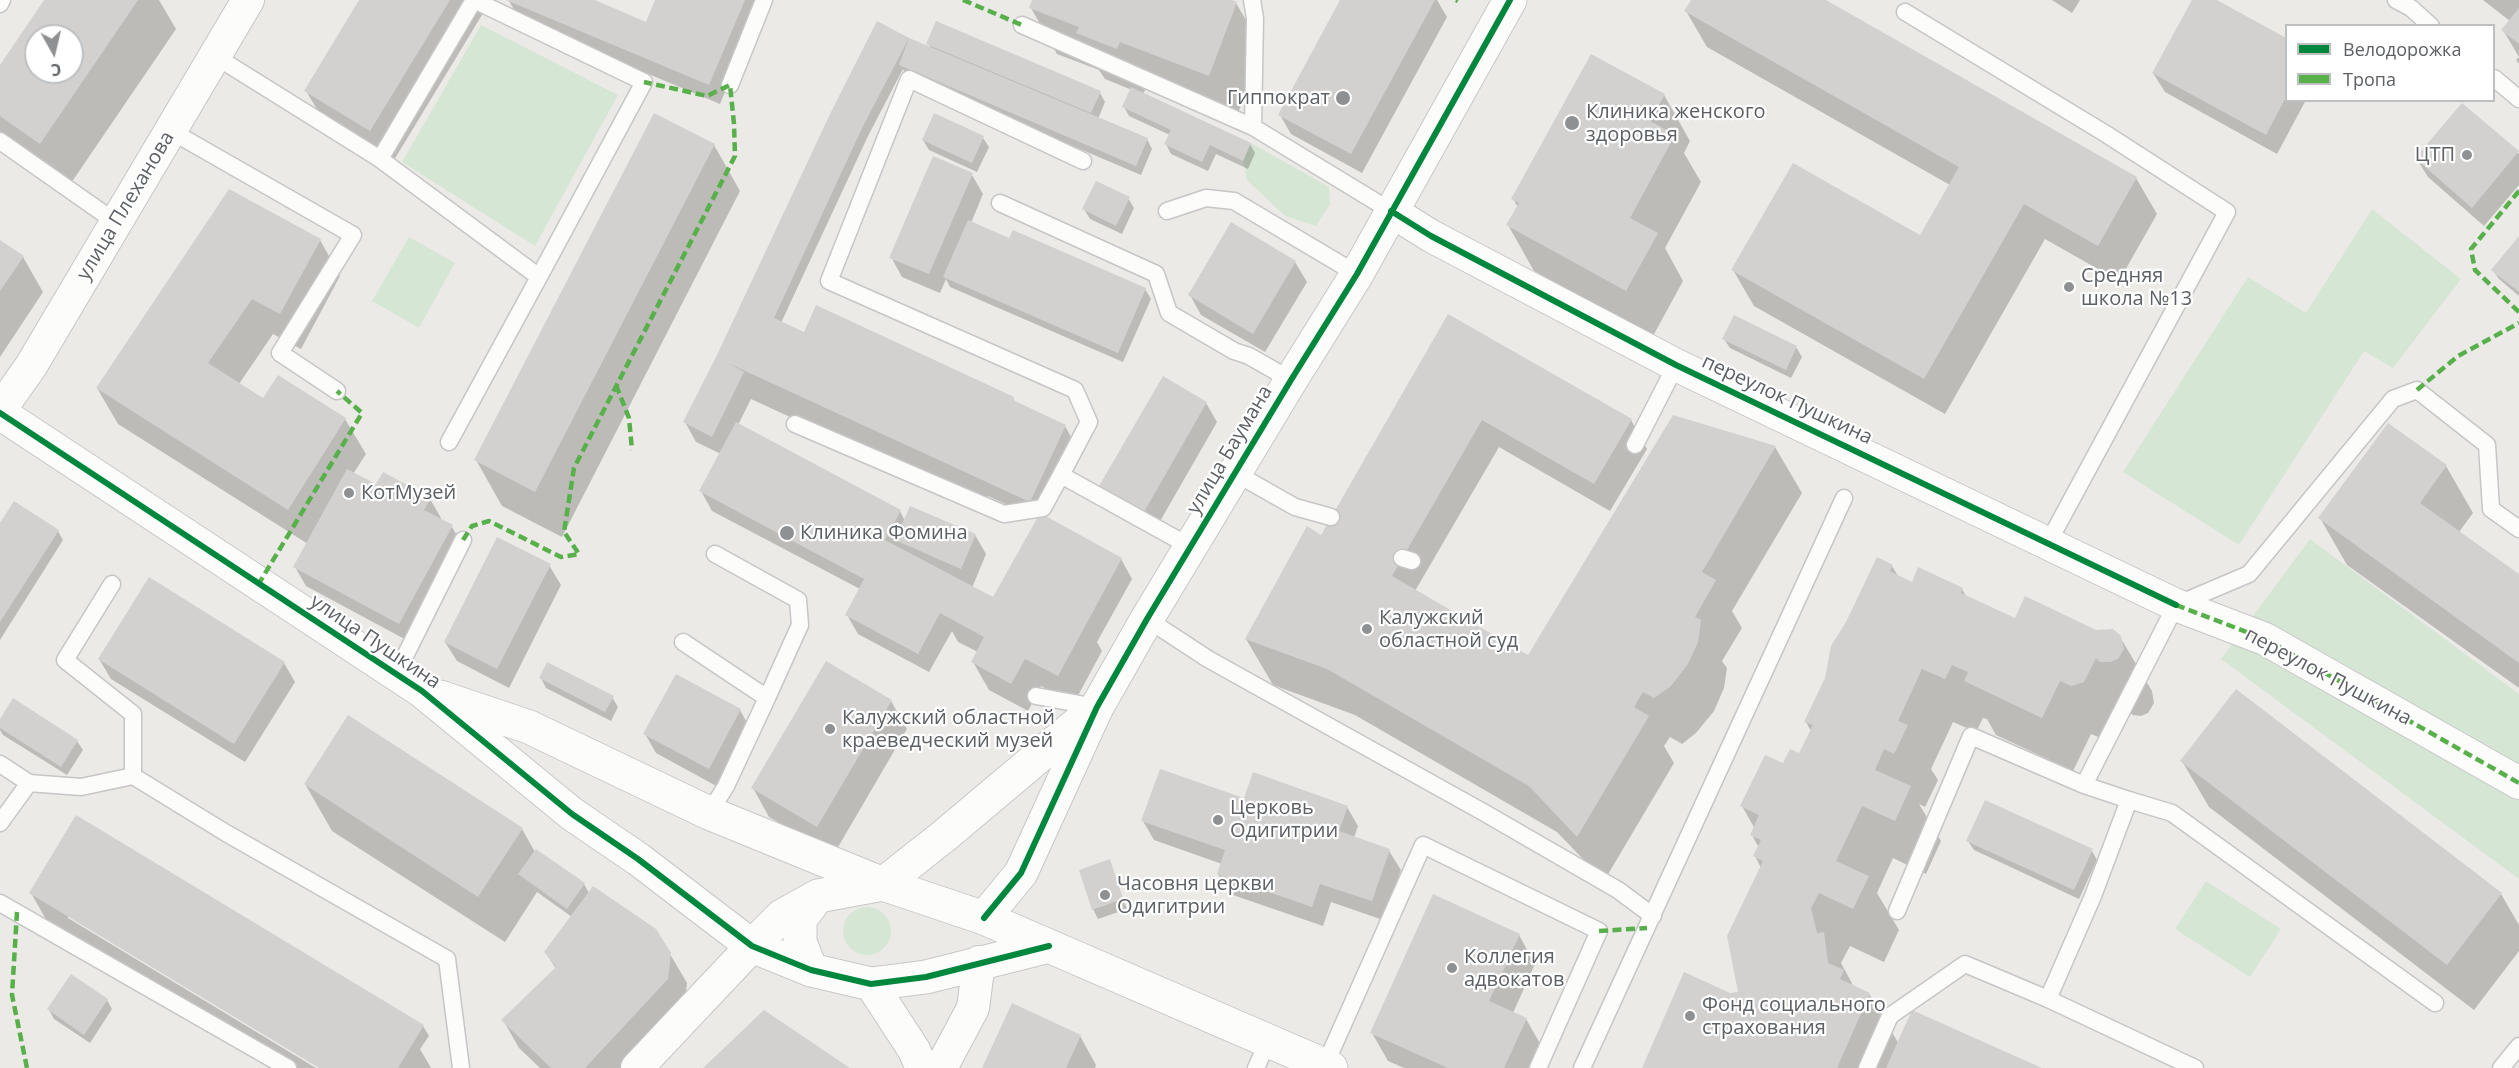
<!DOCTYPE html>
<html>
<head>
<meta charset="utf-8">
<style>
	body { margin:0 }
	#map { position:relative; width:2519px; height:1068px; overflow:hidden; background:#ebeae7; font-family:"Open Sans",sans-serif }
	canvas { display:block }
	.legend { position:absolute; left:2285px; top:24px; width:210px; height:78px; box-sizing:border-box; background:#fff; border:2px solid #bebfc1; margin:0; padding:8px 10px; list-style:none; font-size:18px; color:#5d6064 }
	.legend li { display:flex; align-items:center; gap:12px; height:30px }
	.legend b { width:30px; border:2px solid #bebfc1 }
	.north { position:absolute; left:24px; top:24px; width:60px; height:60px; box-sizing:border-box; background:#fff; border:2px solid #bebfc1; border-radius:50%; rotate:172deg; font-size:16px; font-weight:700; line-height:24px; text-align:center; color:#5d6064 }
	.north::after { content:''; display:block; margin:auto; width:21px; height:27px; background:#8f9092; clip-path:polygon(50% 0,100% 100%,50% 72%,0 100%) }
</style>
</head>
<body>
<div id="map">
<canvas width="2519" height="1068"></canvas>
<ul class="legend">
<li><b style="height:8px;background:#00873e"></b>Велодорожка</li>
<li><b style="height:8px;background:#58b04a"></b>Тропа</li>
</ul>
<div class="north">С</div>
</div>
<script>
const ctx = document.querySelector('canvas').getContext('2d');
ctx.lineJoin = 'round';
function paint(path, color) { ctx.fillStyle = color; ctx.fill(path, 'evenodd'); }
const poly = rows => new Path2D(rows.map(r => 'M' + r).join(''));
function trace(path, color, width, dash) { ctx.strokeStyle = color; ctx.lineWidth = width; ctx.lineCap = dash ? 'butt' : 'round'; ctx.setLineDash(dash || []); ctx.stroke(path); }
function label(font, color, halo, rows, align = 'center') {
  ctx.font = font + ' "Open Sans",sans-serif'; ctx.lineWidth = 4.5; ctx.setLineDash([]); ctx.textBaseline = 'middle'; ctx.strokeStyle = halo; ctx.fillStyle = color; for (const [text, x, y, turn = 0] of rows) {
    ctx.save(); ctx.translate(x, y); ctx.rotate((+turn || 0) * Math.PI / 180); ctx.textAlign = isNaN(turn) ? turn : align; if (halo) ctx.strokeText(text, 0, 0); ctx.fillText(text, 0, 0); ctx.restore();
  }
}
const green = poly([
	[481,25,618,95,535,246,402,162],
	[1251,143,1329,187,1330,204,1316,226,1285,216,1247,180,1243,161],
	[2372,209,2461,279,2393,368,2364,351,2239,545,2123,472,2248,277,2306,313],
	[409,237,455,263,419,328,372,301],
	[2310,539,2519,694,2519,879,2221,659],
	[2206,881,2281,929,2250,977,2175,929],
	'843 931a24 24 0 1 1 48 0a24 24 0 1 1-48 0Z'
]);
const shadow = poly([
	[46,0,159,0,176,29,67,189,0,139,0,67],
	[36,36,72,36,72,72,36,72],
	[361,0,491,0,391,165,327,126,306,91],
	[591,0,647,24,657,0,754,0,759,10,720,104,520,20,509,1],
	[1034,0,1228,0,1236,3,1263,49,1235,121,1146,88,1143,94,1250,144,1255,153,1248,169,1216,154,1208,171,1171,154,1166,144,1170,135,1129,116,1124,107,1132,90,1105,79,1099,70,1057,54,1031,8],
	[1342,0,1437,0,1447,17,1362,173,1291,134,1280,115],
	[1693,0,1823,0,2136,178,2157,214,2119,281,2045,239,1945,414,1754,306,1733,270,1920,237,1950,185,1707,47,1686,11],
	[2052,0,2080,0,2072,13],
	[2194,0,2214,0,2286,40,2286,100,2306,100,2277,154,2165,92,2153,73],
	[2483,0,2519,0,2519,64,2516,60,2519,57,2503,30,2510,21],
	[878,23,931,49,928,43,1100,93,1105,102,1098,119,1147,139,1152,149,1141,175,906,75,903,69,868,136,781,323,805,334,1013,398,1016,404,1065,426,1076,446,1043,517,1121,559,1132,579,1097,642,1102,651,1074,703,1041,686,1028,711,989,690,973,662,978,652,958,642,952,631,929,672,858,634,847,615,860,589,712,511,701,491,721,454,696,442,685,422],
	[751,399,983,506,988,496,1038,519,994,599,972,588,986,554,975,535,905,521,900,511,738,425],
	[1664,95,1690,141,1684,153,1701,182,1665,248,1683,281,1653,336,1534,271,1508,225,1518,207,1513,199],
	[2462,105,2519,154,2519,185,2484,226,2428,177,2416,158],
	[935,115,983,138,989,147,977,172,929,150,923,140],
	[714,145,740,191,562,537,502,506,476,460],
	[972,175,983,194,971,223,1010,240,1145,289,1151,299,1123,362,950,287,946,279,940,293,902,277,891,257],
	[1128,198,1134,208,1122,234,1090,219,1084,209],
	[2519,238,2519,296,2499,279,2493,270],
	[320,240,340,276,301,349,273,334,239,384,264,400,345,419,366,454,353,474,377,486,430,499,441,518,440,521,452,527,463,546,410,642,306,586,295,567,308,544,118,424,97,388],
	[0,241,23,257,43,292,0,357],
	[1295,262,1307,282,1265,352,1201,315,1190,295],
	[1449,316,1631,420,1647,449,1610,511,1499,447,1415,591,1529,657,1775,447,1802,493,1732,611,1742,628,1722,661,1727,668,1724,688,1714,711,1696,733,1682,744,1670,737,1664,746,1674,763,1604,881,1557,832,1355,715,1273,685,1246,639,1322,537],
	[1724,339,1796,347,1802,357,1791,378,1730,348],
	[1206,403,1217,422,1155,530,1112,505,1101,486],
	[2388,425,2446,466,2473,513,2459,532,2519,576,2519,688,2347,565,2320,518],
	[0,526,58,531,63,540,0,640],
	[549,565,561,585,509,688,457,661,445,642],
	[1892,566,1898,576,1913,584,1962,589,1967,598,2015,620,2120,637,2152,691,2154,703,2148,713,2141,716,2133,715,2127,711,2103,739,2091,734,2073,771,1996,735,1987,719,1983,718,1976,732,1953,722,1931,769,1938,780,1925,807,1919,804,1941,841,1926,874,1893,858,1877,893,1899,930,1884,962,1850,946,1841,963,1854,987,1869,994,1899,1044,2039,1068,1643,1068,1730,995,1740,993,1761,868,1755,856,1759,848,1752,835,1755,829,1742,806,1784,765,1800,755,1811,731,1806,722],
	[99,659,284,663,295,682,245,762,111,679],
	[541,678,612,697,618,707,611,721,546,688],
	[891,701,907,729,834,854,769,817,753,788],
	[740,710,751,730,720,788,656,753,645,734],
	[0,722,77,741,83,750,67,775,3,735,0,730],
	[2182,761,2501,894,2519,925,2519,951,2474,1010,2209,807],
	[305,784,522,829,535,852,537,851,584,884,589,893,670,954,687,983,684,1008,627,1068,540,1068,519,1048,503,1020,556,969,546,953,572,917,537,892,505,942,332,831],
	[1245,800,1347,807,1358,826,1354,838,1389,851,1401,870,1383,920,1331,902,1323,926,1230,894,1218,874,1222,864,1154,840,1143,821],
	[1968,841,2092,851,2097,860,2079,899,1974,850],
	[1109,861,1127,909,1098,919,1093,909],
	[31,893,423,1026,429,1036,420,1049,431,1068,322,1068,68,915,68,918,316,1068,271,1068,57,939],
	[1519,935,1535,964,1513,1013,1526,1019,1542,1047,1532,1068,1404,1068,1388,1061,1372,1033],
	[107,1000,112,1009,90,1043,54,1019,49,1010],
	[1080,1036,1096,1065,1095,1068,983,1068]
]);
const building = poly([
	[44,0,138,0,40,144,0,116,0,65],
	[36,36,72,36,72,72,36,72],
	[359,0,450,0,370,131,304,91],
	[506,0,595,0,646,22,655,0,745,0,709,85],
	[1032,0,1232,0,1237,2,1209,76,1120,42,1117,49,1076,33,1079,27,1029,8],
	[1340,0,1435,0,1351,154,1278,115],
	[1691,0,1826,0,2137,177,2098,246,2024,204,1924,379,1731,270,1793,163,1920,235,1959,167,1684,11],
	[2192,0,2217,0,2286,38,2286,97,2266,135,2152,73],
	[2519,8,2519,44,2501,30],
	[877,21,909,38,1148,138,1136,166,899,65,909,38,863,126,774,318,804,332,816,305,1014,397,1013,400,1066,425,1030,502,728,363,744,372,712,437,683,422,716,357,831,112],
	[936,21,1101,91,1091,113,926,44],
	[1591,54,1665,94,1650,121,1675,135,1630,218,1658,233,1626,291,1506,225,1519,203,1511,199],
	[1131,87,1251,143,1243,161,1210,145,1202,162,1164,144,1171,130,1122,107],
	[2462,103,2519,151,2472,208,2415,158],
	[654,113,715,144,535,492,474,460],
	[934,113,984,136,972,163,922,140],
	[933,156,973,173,929,274,889,258],
	[1096,181,1130,197,1116,226,1082,209],
	[229,189,321,239,280,314,252,299,208,363,263,398,278,375,346,418,288,510,96,388],
	[968,220,1009,238,1013,230,1146,288,1118,353,943,277],
	[1231,222,1296,261,1253,334,1188,295],
	[2519,236,2519,292,2491,270],
	[0,240,24,256,0,291],
	[1448,314,1632,419,1594,484,1482,420,1392,576,1528,655,1673,415,1776,446,1702,572,1716,580,1695,617,1701,620,1698,642,1688,664,1670,687,1654,698,1643,692,1634,707,1649,716,1577,837,1529,786,1327,669,1245,639,1307,526,1321,535],
	[1734,315,1797,346,1786,370,1722,339],
	[1163,376,1207,402,1144,512,1099,486],
	[736,422,901,510,885,540,993,597,1040,513,1122,558,1058,676,1025,659,1011,684,971,662,984,637,940,613,918,654,845,615,864,579,699,491],
	[2388,423,2447,465,2420,503,2519,574,2519,663,2318,518],
	[347,469,376,484,383,472,431,498,424,510,453,525,399,624,293,567],
	[14,501,59,530,0,622,0,523],
	[910,506,976,534,961,569,895,540],
	[497,537,551,564,497,669,444,642],
	[1877,557,1893,565,1890,571,1912,582,1918,567,1963,588,1961,593,2015,618,2025,596,2096,630,2113,629,2121,636,2124,649,2118,659,2110,662,2100,662,2096,658,2084,682,2071,686,2060,681,2042,718,1964,681,1968,672,1952,665,1945,679,1922,669,1898,721,1908,725,1894,754,1884,749,1875,770,1911,786,1895,821,1862,806,1836,861,1869,876,1853,909,1819,893,1811,908,1817,933,1824,932,1828,963,1844,970,1840,979,1870,993,1837,1068,1642,1068,1684,972,1730,993,1738,992,1727,936,1763,861,1753,856,1761,840,1750,835,1759,815,1740,806,1765,755,1783,763,1790,749,1799,753,1813,725,1804,722,1825,678,1831,646,1846,622],
	[149,577,285,662,234,744,98,659],
	[826,661,892,700,817,827,751,788],
	[547,662,614,696,605,712,539,678],
	[676,674,741,709,709,769,643,734],
	[2236,689,2502,893,2447,965,2180,761],
	[13,698,78,740,61,767,0,728,0,719],
	[348,715,523,828,478,897,304,784],
	[1160,769,1244,798,1253,772,1348,806,1339,831,1390,849,1372,901,1320,884,1312,907,1217,874,1225,850,1141,821],
	[1985,800,2093,849,2074,890,1966,841],
	[76,815,424,1025,398,1068,319,1068,29,893],
	[536,849,585,883,567,909,518,874],
	[1110,859,1123,899,1092,910,1079,870],
	[593,886,656,929,671,953,668,979,585,1068,551,1068,501,1020,556,967,544,952],
	[1433,894,1520,934,1489,1001,1527,1018,1504,1068,1448,1068,1370,1033],
	[71,974,108,999,84,1035,47,1009],
	[1012,1003,1081,1035,1066,1068,982,1068],
	[764,1010,850,1068,703,1068],
	[1912,1010,2042,1068,1886,1068]
]);
const lane = poly([
	[1252,0,1255,18,1253,127,1391,211],
	[2396,0,2411,8,2431,26],
	[0,4,2,0],
	[1905,12,2106,134,2227,212,2048,543],
	[1022,25,1253,127],
	[215,56,380,159,539,277,449,442],
	[2494,78,2519,99],
	[730,85,764,0],
	[171,131,353,235,280,353,337,391],
	[0,141,117,223],
	[380,159,474,0,644,82,539,277],
	[1000,203,1156,274,1169,313,1234,351,1249,356,1291,380],
	[1167,211,1206,198,1234,201,1357,274],
	[795,424,1004,514,1043,508,1061,475,1191,547],
	[1635,445,1676,365],
	[1235,473,1295,507,1331,517],
	[1061,475,1089,422,1075,390,829,281,909,79,1083,161],
	[715,554,798,600,800,625,767,698],
	[1402,558,1412,561],
	[112,584,65,660,133,714,133,776],
	[1147,619,1208,659,1483,812,1618,890,1653,916],
	[683,642,767,698,726,786,709,813],
	[396,674,463,540],
	[1036,696,1096,707],
	[0,764,29,783,81,787,133,776,226,833,447,959,461,1068],
	[2129,800,2172,813,2435,1003],
	[0,823,29,783],
	[0,903,288,1068],
	[1897,911,1971,736,2084,785,2176,605,2249,574,2393,399,2417,390,2487,445,2491,509,2519,529],
	[2048,999,2195,1068],
	[1325,1065,1423,845,1599,931,1538,1068],
	[1256,1068,1268,1041],
	[1582,1068,1844,498],
	[1867,1068,1890,1016,1965,964,2048,999,2093,896,2129,800,2084,785],
	[2501,1068,2519,1046]
]);
const street = poly([
	[1391,211,1431,236,1676,365,2176,605,2265,639,2519,783],
	[0,410,31,366,248,0],
	[871,984,914,1050,922,1068],
	[637,1068,752,946],
	[941,1068,973,1008,979,962]
]);
const secondary = poly([
	[0,413,422,691,572,814,638,859,752,946,811,970,871,984,926,977,1049,946],
	[440,697,529,727,709,813,883,884,984,918,1331,1068],
	[984,918,1021,873,1097,707,1147,619,1291,380,1357,274,1510,0],
	[752,946,782,916,818,896,883,884,944,836,1089,714],
	[811,970,800,942,800,919,818,896]
]);
const quiet = poly([
	[963,0,1022,25],
	[1456,0,1458,1],
	[2519,191,2471,249,2475,270,2519,312],
	[616,385,629,418,632,450],
	[2417,390,2458,356,2519,323],
	[463,540,472,526,489,521,561,557,579,554,564,532,574,468,735,156,734,124,730,85,707,96,644,82],
	[258,585,362,413,337,391],
	[2176,605,2265,639,2519,783],
	[17,912,12,995,27,1068],
	[1599,931,1647,928]
]);
const cycleway = poly([
	[1391,211,1431,236,1676,365,2176,605],
	[0,413,422,691,572,814,638,859,752,946,811,970,871,984,926,977,1049,946],
	[984,918,1021,873,1097,707,1147,619,1291,380,1357,274,1510,0]
]);
const markers = [
	[1343,98,8,"#8f9092"],
	[1572,123,8,"#8f9092"],
	[2467,155,6,"#8f9092"],
	[2069,287,6,"#8f9092"],
	[349,493,6,"#8f9092"],
	[787,533,8,"#8f9092"],
	[1367,629,6,"#8f9092"],
	[830,729,6,"#8f9092"],
	[1218,820,6,"#8f9092"],
	[1105,895,6,"#8f9092"],
	[1452,968,6,"#8f9092"],
	[1690,1016,6,"#8f9092"]
];
const poiNames = [
	["Гиппократ",1330,98,"right"],
	["Клиника женского",1586,112],
	["здоровья",1586,135],
	["ЦТП",2455,155,"right"],
	["Средняя",2081,276],
	["школа №13",2081,299],
	["КотМузей",361,493],
	["Клиника Фомина",800,533],
	["Калужский",1379,618],
	["областной суд",1379,641],
	["Калужский областной",842,718],
	["краеведческий музей",842,741],
	["Церковь",1230,808],
	["Одигитрии",1230,831],
	["Часовня церкви",1117,884],
	["Одигитрии",1117,907],
	["Коллегия",1464,957],
	["адвокатов",1464,980],
	["Фонд социального",1702,1005],
	["страхования",1702,1028]
];
const streetNames = [
	["улица Плеханова",126,206,-59],
	["переулок Пушкина",1787,400,25],
	["улица Баумана",1230,450,-59],
	["улица Пушкина",375,642,34],
	["переулок Пушкина",2328,677,28]
];
paint(green, '#d6e6d4');
paint(shadow, '#0003');
paint(building, '#d2d1d0');
trace(lane, '#c6c6c6', 19);
trace(street, '#c6c6c6', 34);
trace(secondary, '#c8c8c8', 35);
trace(lane, '#fcfcfb', 16);
trace(street, '#fcfcfb', 32);
trace(secondary, '#fcfcfb', 33);
trace(quiet, '#58b04a', 4.5, [9, 4.5]);
trace(cycleway, '#00873e', 6);
for (const [x, y, r, color] of markers) { const dot = new Path2D(); dot.arc(x, y, r, 0, 2 * Math.PI); ctx.fillStyle = color; ctx.fill(dot); trace(dot, '#fff', 2); }
label('20px', '#5d6064', '#fff', poiNames, 'left');
label('20px', '#5d6064', '#fff', streetNames);
</script>
</body>
</html>
